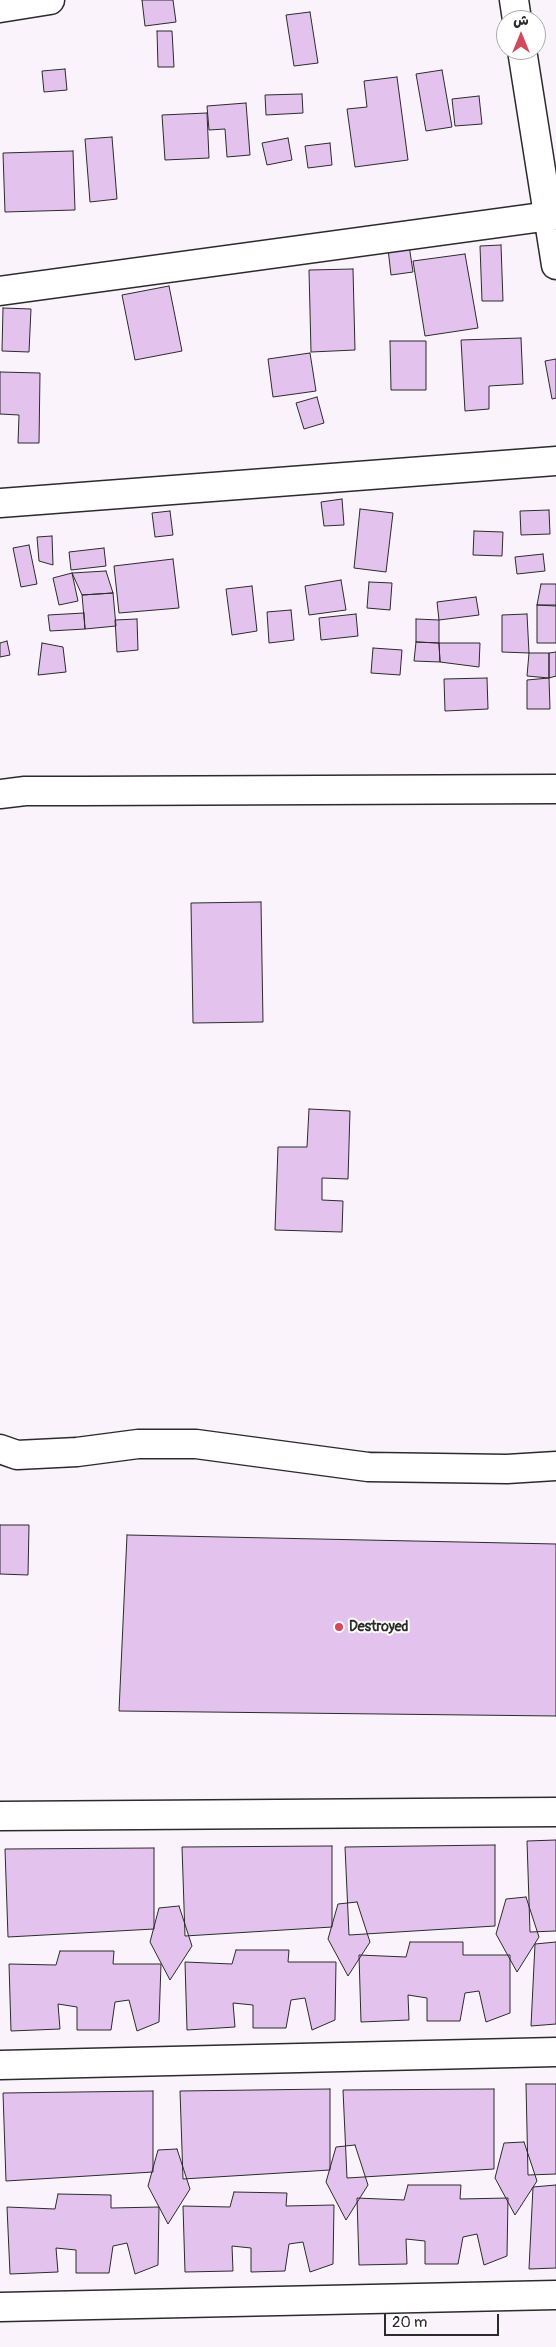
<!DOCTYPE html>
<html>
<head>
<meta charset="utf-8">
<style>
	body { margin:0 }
	#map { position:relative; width:556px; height:2347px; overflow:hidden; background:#faf3fc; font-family:Pangolin,"Playpen Sans Arabic",sans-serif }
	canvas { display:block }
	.north { position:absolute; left:496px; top:10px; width:50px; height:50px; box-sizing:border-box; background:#fff; border:1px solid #aaa; border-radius:50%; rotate:0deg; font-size:14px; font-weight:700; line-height:20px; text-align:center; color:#2b2b2b }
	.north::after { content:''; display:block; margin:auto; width:18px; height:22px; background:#d1495b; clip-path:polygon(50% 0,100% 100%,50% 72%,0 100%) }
	.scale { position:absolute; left:384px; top:2314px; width:115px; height:22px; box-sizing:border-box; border:2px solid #2b2b2b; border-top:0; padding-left:6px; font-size:15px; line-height:18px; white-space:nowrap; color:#2b2b2b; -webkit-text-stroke:4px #fff; paint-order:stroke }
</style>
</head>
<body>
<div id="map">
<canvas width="556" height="2347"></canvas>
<div class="north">ش</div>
<div class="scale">20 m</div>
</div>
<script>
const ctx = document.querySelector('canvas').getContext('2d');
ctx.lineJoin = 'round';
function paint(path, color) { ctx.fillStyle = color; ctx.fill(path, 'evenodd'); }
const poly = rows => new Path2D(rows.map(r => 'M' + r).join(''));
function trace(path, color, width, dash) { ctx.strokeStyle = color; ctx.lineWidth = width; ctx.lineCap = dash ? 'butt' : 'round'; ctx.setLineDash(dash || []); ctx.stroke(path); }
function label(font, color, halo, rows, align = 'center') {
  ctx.font = font + ' Pangolin,sans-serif'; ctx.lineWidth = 4; ctx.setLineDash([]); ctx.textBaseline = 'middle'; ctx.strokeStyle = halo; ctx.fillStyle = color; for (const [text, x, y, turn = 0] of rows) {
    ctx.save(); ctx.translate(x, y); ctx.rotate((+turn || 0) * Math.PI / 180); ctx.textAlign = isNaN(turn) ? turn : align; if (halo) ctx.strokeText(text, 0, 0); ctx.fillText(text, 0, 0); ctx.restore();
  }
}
const building = poly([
	[142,0,173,0,176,22,145,26,142,0],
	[310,12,318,63,294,66,286,15,310,12],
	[157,31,172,31,174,67,158,67,157,31],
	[65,69,67,90,44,92,42,71,65,69],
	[442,70,452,127,426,131,416,74,442,70],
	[397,77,408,160,355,167,347,109,367,107,364,81,397,77],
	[302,94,303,113,266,115,265,95,302,94],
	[479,96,482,124,455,126,452,99,479,96],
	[246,103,250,155,227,157,225,129,209,130,207,106,246,103],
	[207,113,209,158,165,160,162,115,207,113],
	[112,137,117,199,90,202,85,139,112,137],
	[288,138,292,160,267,165,262,143,288,138],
	[330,143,332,165,308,168,305,146,330,143],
	[73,151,75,210,5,212,3,153,73,151],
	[409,245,413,272,391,275,388,249,409,245],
	[501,245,503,301,482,301,480,246,501,245],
	[465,254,478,328,425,336,413,261,465,254],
	[353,269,355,350,311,352,309,270,353,269],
	[169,286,182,351,135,360,122,295,169,286],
	[3,308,31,309,29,352,2,351,3,308],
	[521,338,523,384,489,386,489,409,465,411,461,340,521,338],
	[390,341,426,341,426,390,391,390,390,341],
	[310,353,316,391,273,397,268,359,310,353],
	[556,359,556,398,552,399,545,361,556,359],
	[0,372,40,373,39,443,18,443,19,415,0,414,0,372],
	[317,397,324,423,304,429,296,403,317,397],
	[342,499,344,525,324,526,321,502,342,499],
	[360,509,393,513,386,572,354,568,360,509],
	[549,510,550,534,521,535,520,511,549,510],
	[170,511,173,535,155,537,152,513,170,511],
	[474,531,503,532,502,556,473,555,474,531],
	[52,536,53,565,39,561,37,537,52,536],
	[29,545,37,584,21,587,13,548,29,545],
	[104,548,106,566,71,570,69,552,104,548],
	[543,554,545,571,517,574,515,557,543,554],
	[173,559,179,608,119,613,114,566,173,559],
	[106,571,113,593,82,595,72,573,106,571],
	[72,573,78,601,59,605,53,578,72,573],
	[341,580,346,610,309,615,305,586,341,580],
	[369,582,392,583,390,610,367,608,369,582],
	[541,584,556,584,556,606,537,605,541,584],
	[252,586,257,631,232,635,226,589,252,586],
	[113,593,116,626,85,629,82,595,113,593],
	[476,597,479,615,439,620,437,602,476,597],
	[537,605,556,605,556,643,537,643,537,605],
	[291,610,294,640,269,643,267,612,291,610],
	[84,613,85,629,50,631,48,615,84,613],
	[356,614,358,636,321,640,319,618,356,614],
	[527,614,529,653,502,652,502,615,527,614],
	[137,619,138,650,117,652,115,620,137,619],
	[416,619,439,620,439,643,416,642,416,619],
	[7,641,10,655,0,657,0,643,7,641],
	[416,642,439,643,440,662,414,661,416,642],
	[42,643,63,647,66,672,38,675,42,643],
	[439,643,480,643,479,667,440,662,439,643],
	[373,648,402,650,400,675,371,673,373,648],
	[556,652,556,676,549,678,549,653,556,652],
	[529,653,549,653,549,678,527,676,529,653],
	[487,678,488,709,445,711,444,679,487,678],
	[549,678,550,709,527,709,527,680,549,678],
	[261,902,263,1022,193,1023,191,903,261,902],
	[309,1109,350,1111,348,1179,322,1178,322,1200,343,1201,342,1232,275,1230,278,1147,307,1147,309,1109],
	[0,1525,29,1525,28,1575,0,1574,0,1525],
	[127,1535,556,1544,556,1716,119,1711,127,1535],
	[556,1840,556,1931,530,1932,527,1841,556,1840],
	[495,1845,495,1926,349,1935,345,1847,495,1845],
	[332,1846,332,1927,185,1936,182,1847,332,1846],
	[154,1848,154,1929,8,1937,5,1849,154,1848],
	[526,1897,539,1937,517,1972,496,1934,506,1899,526,1897],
	[357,1902,370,1942,348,1976,328,1939,338,1904,357,1902],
	[179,1906,192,1946,170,1980,150,1942,159,1908,179,1906],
	[410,1942,463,1942,463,1955,510,1955,510,2013,486,2022,479,1991,465,1993,460,2021,427,2021,427,1998,408,1995,409,2020,361,2022,359,1955,406,1957,410,1942],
	[556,1942,556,2024,531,2026,535,1944,556,1942],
	[236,1950,289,1950,288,1962,336,1962,335,2020,312,2030,305,1998,291,2000,286,2028,253,2028,253,2005,233,2003,235,2027,187,2030,185,1962,232,1964,236,1950],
	[60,1951,114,1951,113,1964,161,1964,159,2022,137,2031,129,2000,115,2002,111,2030,77,2030,77,2007,58,2004,60,2029,11,2031,9,1964,56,1965,60,1951],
	[526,2084,556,2084,556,2174,528,2175,526,2084],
	[330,2089,330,2170,183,2179,180,2091,330,2089],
	[494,2089,494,2169,347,2178,343,2090,494,2089],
	[153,2091,153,2172,6,2181,3,2093,153,2091],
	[524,2142,537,2181,515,2215,495,2178,504,2143,524,2142],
	[355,2145,368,2185,346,2220,326,2182,336,2147,355,2145],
	[177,2149,190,2189,168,2224,148,2186,158,2150,177,2149],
	[408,2185,461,2185,460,2199,508,2198,507,2256,484,2265,477,2234,463,2237,458,2264,425,2264,425,2241,406,2239,407,2264,359,2265,357,2198,404,2200,408,2185],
	[556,2185,556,2268,529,2269,533,2187,556,2185],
	[234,2192,287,2193,286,2206,334,2205,333,2264,310,2272,303,2242,289,2244,285,2271,251,2272,251,2248,232,2246,233,2271,185,2272,183,2206,230,2207,234,2192],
	[58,2194,111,2195,111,2208,159,2207,158,2265,135,2274,127,2243,113,2246,109,2273,76,2273,76,2250,56,2248,58,2272,10,2274,7,2207,55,2209,58,2194]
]);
const minor = poly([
	[514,0,517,20],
	[0,8,50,0],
	[522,50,556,265],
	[0,291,556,215],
	[0,503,556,461],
	[0,794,25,791,83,791,556,789],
	[0,1449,17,1455,77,1452,138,1444,196,1444,368,1467,507,1469,556,1466],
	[0,1816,556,1812],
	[0,2065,556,2052],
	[0,2307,556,2295]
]);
const markers = [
	[339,1627,5,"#d1495b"]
];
const poiNames = [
	["Destroyed",349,1627]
];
paint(building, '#e4c2ee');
trace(building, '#2b2b2b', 1);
trace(minor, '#2b2b2b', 31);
trace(minor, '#fff', 28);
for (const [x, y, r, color] of markers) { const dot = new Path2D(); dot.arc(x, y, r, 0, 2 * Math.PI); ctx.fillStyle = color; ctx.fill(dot); trace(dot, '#fff', 2); }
label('bold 14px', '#2b2b2b', '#fff', poiNames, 'left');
</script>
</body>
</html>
